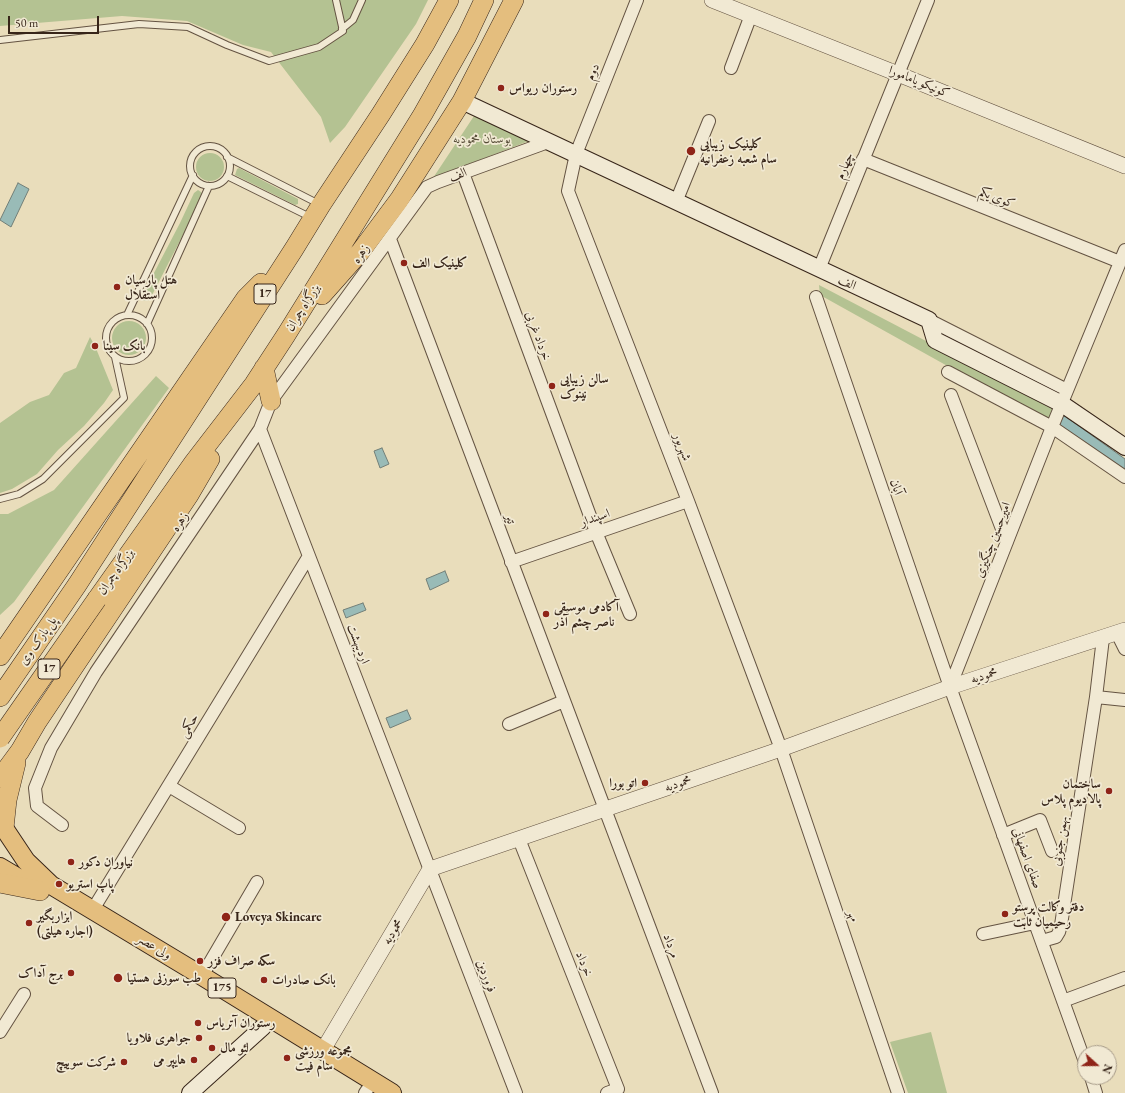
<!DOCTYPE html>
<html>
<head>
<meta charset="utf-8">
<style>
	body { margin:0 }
	#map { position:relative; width:1125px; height:1093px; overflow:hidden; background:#e9ddbb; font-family:"EB Garamond",serif }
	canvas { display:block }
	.north { position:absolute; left:1077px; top:1045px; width:40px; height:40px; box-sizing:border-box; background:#f1e9d3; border:1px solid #a79b89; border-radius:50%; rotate:111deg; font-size:11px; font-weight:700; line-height:16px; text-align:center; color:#372519 }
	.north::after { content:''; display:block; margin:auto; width:14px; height:18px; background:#8f2418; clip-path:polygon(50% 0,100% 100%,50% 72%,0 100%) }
	.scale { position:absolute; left:8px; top:16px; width:91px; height:18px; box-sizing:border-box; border:2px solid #372519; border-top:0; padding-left:5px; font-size:12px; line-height:14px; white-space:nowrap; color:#372519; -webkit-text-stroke:3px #f1e9d3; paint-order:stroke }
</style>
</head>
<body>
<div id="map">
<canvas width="1125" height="1093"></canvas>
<div class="north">N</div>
<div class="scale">50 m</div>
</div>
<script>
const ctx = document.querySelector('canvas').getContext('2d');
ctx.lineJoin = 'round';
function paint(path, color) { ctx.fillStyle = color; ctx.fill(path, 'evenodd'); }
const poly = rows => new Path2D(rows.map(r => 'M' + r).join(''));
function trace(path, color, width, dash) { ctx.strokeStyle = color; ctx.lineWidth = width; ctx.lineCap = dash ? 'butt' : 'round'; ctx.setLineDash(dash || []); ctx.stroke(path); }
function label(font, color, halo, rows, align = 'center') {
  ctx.font = font + ' "EB Garamond",Amiri,serif'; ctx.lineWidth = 3.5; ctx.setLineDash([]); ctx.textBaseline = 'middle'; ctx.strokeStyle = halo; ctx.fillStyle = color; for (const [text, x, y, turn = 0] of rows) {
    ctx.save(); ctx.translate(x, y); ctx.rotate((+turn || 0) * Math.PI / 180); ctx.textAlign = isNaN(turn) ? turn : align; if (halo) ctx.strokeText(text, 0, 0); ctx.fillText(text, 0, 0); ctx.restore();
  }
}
const green = poly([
	[0,0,428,0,416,24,345,127,330,143,321,117,271,52,243,45,187,21,122,16,0,26],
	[474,116,534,139,433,178],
	'196 167a14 14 0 1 1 28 0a14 14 0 1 1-28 0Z',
	[239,168,298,199,298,204,295,205,235,175,237,169],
	[198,190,201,192,203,196,150,299,148,301,144,301,142,299,142,296,180,223,194,193],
	[819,285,1054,408,1048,422,820,295],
	'112 338a17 17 0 1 1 34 0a17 17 0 1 1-34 0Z',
	[90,337,95,346,113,390,104,403,84,426,58,450,37,474,12,489,0,493,0,423,30,402,49,395,64,373,76,368],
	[156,376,169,388,14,602,0,615,0,514,8,514,54,490],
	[931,1032,947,1093,908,1093,890,1042]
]);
const water = poly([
	[18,183,29,189,11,227,0,220,18,183],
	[1062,414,1125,459,1125,472,1057,426,1062,414],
	[382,448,389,464,380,468,374,451,382,448],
	[445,571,449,581,430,590,426,579,445,571],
	[363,603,366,610,346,618,343,610,363,603],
	[407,710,411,719,390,728,386,718,407,710]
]);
const service = poly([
	[342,29,353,20,362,0],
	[0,40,139,24,188,27,227,45,269,61,319,47,343,31,336,0],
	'190 166a20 20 0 1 1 40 0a20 20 0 1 1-40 0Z',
	[227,157,319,204],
	[227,176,310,217],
	[127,315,193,175],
	'106 338a23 23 0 1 1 46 0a23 23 0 1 1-46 0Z',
	[147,324,209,186],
	[0,499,19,494,43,479,124,398,115,357]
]);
const minor = poly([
	[637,0,576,154,568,191,688,501,781,749,898,1093],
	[731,68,751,15],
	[863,159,1120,262],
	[463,173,596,532,630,614],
	[676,202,709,121],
	[390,239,712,1093],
	[819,269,928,0],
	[816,297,950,687,1085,1062],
	[929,320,1067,390],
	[948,372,1052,427,1125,477],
	[951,395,1007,542],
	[260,429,516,1093],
	[511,562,688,501],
	[1117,633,1125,649],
	[950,687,1052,427,1125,250],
	[1096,697,1125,700],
	[509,724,564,701],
	[169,786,239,828],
	[62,825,37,806,35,788,51,748,96,672,260,429,271,401,427,187,438,182,548,142],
	[1003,835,1040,820,1052,851],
	[519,839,618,1089,607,1093],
	[92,911,309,556],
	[983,934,1035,923],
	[1042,941,1056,937,1059,932,1061,925,1096,697,1103,638],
	[202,976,257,882],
	[1063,1001,1125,978],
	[0,1032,24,994],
	[1091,1077,1096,1093],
	[365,1093,367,1090]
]);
const tertiary = poly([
	[712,0,898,74,1125,166],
	[323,1050,430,869,781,749,950,687,1125,630]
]);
const secondary = poly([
	[462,101,929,320,935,340,1062,404,1125,447],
	[190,1093,263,1027]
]);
const primary = poly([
	[0,816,4,828,26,861,51,885,202,976,392,1093],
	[0,867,37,889]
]);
const trunk = poly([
	[322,295,361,251,399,200,462,101,514,0],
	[264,368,271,401],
	[97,599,194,462,254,384,286,335,423,114,467,36,484,0],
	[0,656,246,298,261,283],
	[0,697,77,585,294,249,321,205,381,114,425,44,449,0],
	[0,778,20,751,37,722,189,495,210,459],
	[4,828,7,800,16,763],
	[0,883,40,891]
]);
const trunkBridge = poly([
	[0,738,97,599]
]);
const markers = [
	[501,88,4,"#8f2418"],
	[691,151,5,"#8f2418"],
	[404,263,4,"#8f2418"],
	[117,287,4,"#8f2418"],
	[95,346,4,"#8f2418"],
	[552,386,4,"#8f2418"],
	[546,614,4,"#8f2418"],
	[645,783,4,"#8f2418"],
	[1109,791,4,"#8f2418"],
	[71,862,4,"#8f2418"],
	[59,884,4,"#8f2418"],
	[1005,914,4,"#8f2418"],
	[226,917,5,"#8f2418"],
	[29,923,4,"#8f2418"],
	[200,961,4,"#8f2418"],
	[71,973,4,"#8f2418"],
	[118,978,5,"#8f2418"],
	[264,980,4,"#8f2418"],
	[198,1023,4,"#8f2418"],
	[199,1038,4,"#8f2418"],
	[212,1048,4,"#8f2418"],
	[287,1058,4,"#8f2418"],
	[194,1060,4,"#8f2418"],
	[124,1062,4,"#8f2418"]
];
const shields = [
	[265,294,22],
	[49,669,22],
	[222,988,28]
];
const shieldNames = [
	["17",265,294],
	["17",49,669],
	["175",222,988]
];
const streetNames = [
	["دوم",593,72,-68],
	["کونیکو یامامورا",919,82,22],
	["چهارم",845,166,-68],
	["الف",458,175,-20],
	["کوی یکم",997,198,22],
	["زهره",361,254,-54],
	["الف",847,283,25],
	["بزرگراه چمران",303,308,-58],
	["خرداد غربی",538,336,70],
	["شهریور",682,447,69],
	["آبان",896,487,71],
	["اسپندار",595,518,-19],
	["تیر",510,519,69],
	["زهره",180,522,-56],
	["امیرحسین چنگیزی",993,540,-69],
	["بزرگراه چمران",116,572,-55],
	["پل پارک وی",38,641,-55],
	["اردیبهشت",358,644,69],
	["محمودیه",984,676,-18],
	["حکمی",189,726,-59],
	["محمودیه",678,784,-19],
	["بهمن جنوبی",1060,841,-81],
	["صفای اصفهانی",1027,858,70],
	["مهر",853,916,71],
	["محمودیه",393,932,-59],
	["مرداد",671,946,69],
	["ولی عصر",154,947,31],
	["خرداد",584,964,68],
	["فروردین",486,976,69]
];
const poiNames = [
	["رستوران ریواس",509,88],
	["کلینیک زیبایی",700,144],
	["سام شعبه زعفرانیه",700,159],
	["کلینیک الف",412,263],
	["هتل پارسیان",125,280],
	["استقلال",125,295],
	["بانک سینا",103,346],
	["سالن زیبایی",560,379],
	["نینوک",560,394],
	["آکادمی موسیقی",554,607],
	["ناصر چشم آذر",554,622],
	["اتو بورا",637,783,"right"],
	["ساختمان",1101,784,"right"],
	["پالادیوم پلاس",1101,799,"right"],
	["نیاوران دکور",79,862],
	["پاپ استریو",67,884],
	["دفتر وکالت پرستو",1013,907],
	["رحیمیان ثابت",1013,922],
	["ابزاربگیر",37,916],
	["(اجاره هیلتی)",37,931],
	["Loveya Skincare",235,917],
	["سکه صراف فزر",208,961],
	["برج آداک",63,973,"right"],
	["طب سوزنی هستیا",127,978],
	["بانک صادرات",272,980],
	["رستوران آتریاس",206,1023],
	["جواهری فلاویا",191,1038,"right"],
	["لئو مال",220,1048],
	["مجموعه ورزشی",295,1051],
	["سام فیت",295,1066],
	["هایپر می",186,1060,"right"],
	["شرکت سوییچ",116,1062,"right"]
];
const parkNames = [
	["بوستان محمودیه",482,139]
];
paint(green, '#b4c292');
paint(water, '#99bbb7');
trace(water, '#727f78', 1);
trace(service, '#645342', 8);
trace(minor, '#645342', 14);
trace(tertiary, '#645342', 16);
trace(secondary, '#372519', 18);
trace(primary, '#372519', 20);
trace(trunk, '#372519', 20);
trace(service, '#f1e9d3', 6);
trace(minor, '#f1e9d3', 12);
trace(tertiary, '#f1e9d3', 15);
trace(secondary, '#f1e9d3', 16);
trace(primary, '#e4be7e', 18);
trace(trunk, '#e4be7e', 19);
trace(trunkBridge, '#372519', 20, []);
trace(trunkBridge, '#e4be7e', 19);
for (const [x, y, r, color] of markers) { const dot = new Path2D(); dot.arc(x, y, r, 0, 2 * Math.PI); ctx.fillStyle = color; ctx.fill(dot); trace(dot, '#f1e9d3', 1.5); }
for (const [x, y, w] of shields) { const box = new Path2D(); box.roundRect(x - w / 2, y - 10, w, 20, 3); ctx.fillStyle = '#f1e9d3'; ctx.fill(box); trace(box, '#372519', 1); }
label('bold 12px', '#372519', null, shieldNames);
label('13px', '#372519', '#f1e9d3', streetNames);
label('bold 13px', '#372519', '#f1e9d3', poiNames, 'left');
label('italic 13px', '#564c37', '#f1e9d3', parkNames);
</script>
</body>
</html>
